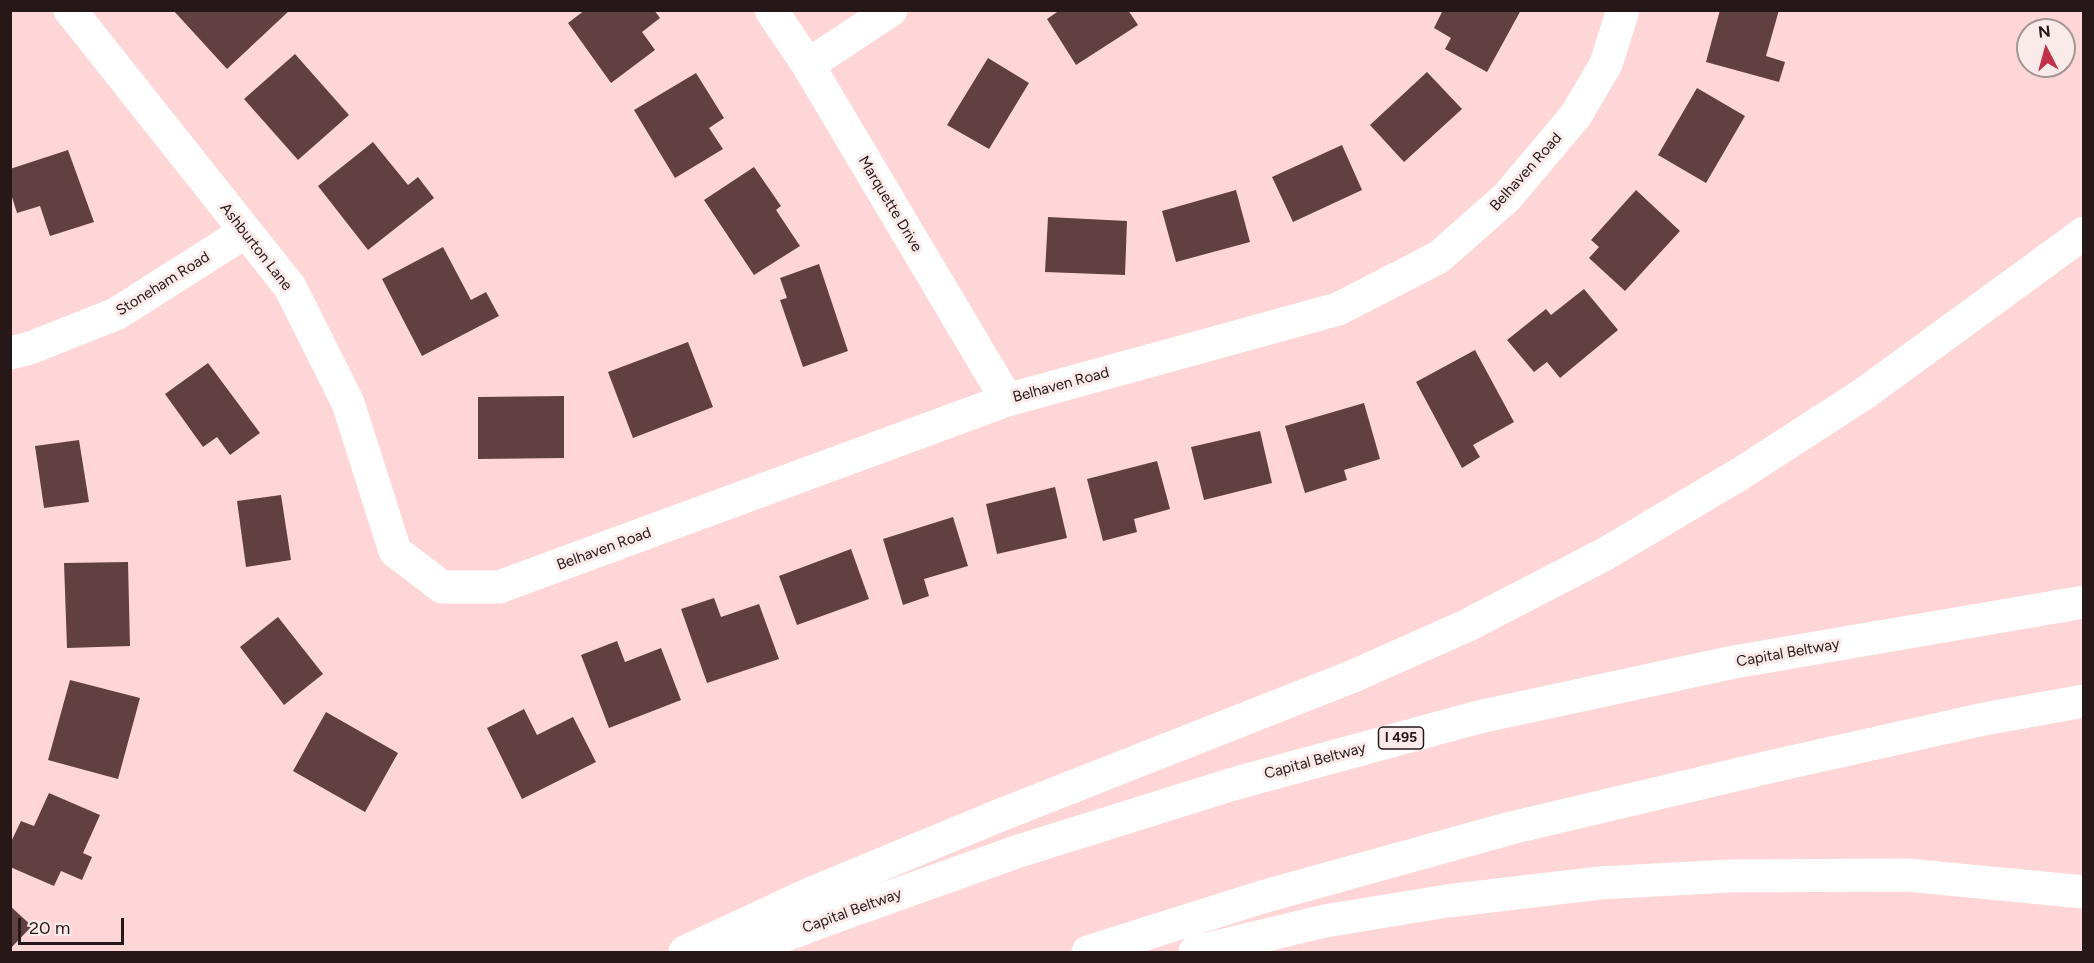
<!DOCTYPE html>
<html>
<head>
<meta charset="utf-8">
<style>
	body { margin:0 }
	#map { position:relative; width:2094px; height:963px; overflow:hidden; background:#fed6d7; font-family:Figtree,sans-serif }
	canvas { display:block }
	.frame { position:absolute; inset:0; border:12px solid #261818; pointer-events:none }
	.north { position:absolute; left:2016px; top:18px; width:60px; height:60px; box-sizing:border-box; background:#faeaea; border:2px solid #a59696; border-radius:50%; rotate:354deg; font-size:16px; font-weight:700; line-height:24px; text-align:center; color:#261818 }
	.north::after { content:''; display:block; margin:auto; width:21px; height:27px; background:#c03048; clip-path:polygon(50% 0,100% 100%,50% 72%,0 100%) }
	.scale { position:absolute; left:18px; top:918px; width:106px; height:27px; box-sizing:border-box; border:3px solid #261818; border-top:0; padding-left:8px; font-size:18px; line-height:21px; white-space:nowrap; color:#261818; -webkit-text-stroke:4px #faeaea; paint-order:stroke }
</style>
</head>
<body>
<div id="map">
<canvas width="2094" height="963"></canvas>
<div class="frame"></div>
<div class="north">N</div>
<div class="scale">20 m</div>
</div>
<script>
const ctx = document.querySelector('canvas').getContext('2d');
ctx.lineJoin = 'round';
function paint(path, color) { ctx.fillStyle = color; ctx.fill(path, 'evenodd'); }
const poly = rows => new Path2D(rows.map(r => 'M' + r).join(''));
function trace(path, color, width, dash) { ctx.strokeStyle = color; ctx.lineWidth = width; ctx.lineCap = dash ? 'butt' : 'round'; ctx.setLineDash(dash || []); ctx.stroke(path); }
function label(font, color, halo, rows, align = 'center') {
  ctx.font = font + ' Figtree,sans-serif'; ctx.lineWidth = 6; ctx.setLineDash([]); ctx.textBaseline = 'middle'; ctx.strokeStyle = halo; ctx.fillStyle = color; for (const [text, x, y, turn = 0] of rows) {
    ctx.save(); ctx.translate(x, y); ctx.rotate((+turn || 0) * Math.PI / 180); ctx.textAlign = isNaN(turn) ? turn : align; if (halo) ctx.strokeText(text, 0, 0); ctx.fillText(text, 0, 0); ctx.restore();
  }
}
const building = poly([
	[173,10,290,10,227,69],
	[585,10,654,10,660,18,642,32,655,50,611,83,568,23],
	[1060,10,1128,10,1138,25,1076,65,1047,19],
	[1443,10,1521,10,1487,72,1445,49,1451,38,1434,28],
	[1720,10,1779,10,1766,56,1785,62,1779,82,1706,62],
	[295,54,349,115,298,160,244,99],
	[988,58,1029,83,989,149,947,125],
	[1427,72,1462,109,1404,162,1370,125],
	[696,73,724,118,709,128,723,149,675,178,634,110],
	[1697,88,1745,116,1706,183,1658,155],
	[373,142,408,185,418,177,434,198,368,250,318,186],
	[1342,145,1362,190,1293,222,1272,177],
	[68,150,94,222,50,236,40,206,17,213,10,191,10,169],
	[754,167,781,206,776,210,800,246,754,275,704,200],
	[1236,190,1250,242,1176,262,1162,211],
	[1636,190,1680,231,1625,291,1589,258,1599,247,1591,240],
	[1048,217,1127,221,1125,275,1045,272],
	[443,247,471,300,486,292,499,316,422,356,382,279],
	[819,264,848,351,803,367,780,300,787,298,780,278],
	[1584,289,1618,330,1560,378,1547,362,1534,372,1507,340,1546,309,1551,315],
	[688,342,713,407,633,438,608,372],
	[1475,350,1514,422,1473,445,1480,457,1462,468,1416,382],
	[208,363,260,433,230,455,217,437,203,447,165,394],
	[564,396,564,458,478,459,478,397],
	[1364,403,1380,459,1344,470,1347,480,1305,493,1285,426],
	[1260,431,1272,483,1204,500,1191,447],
	[79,440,89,502,44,508,35,446],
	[1157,461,1170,509,1134,519,1137,532,1103,541,1087,479],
	[1055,487,1067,538,997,554,986,504],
	[281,495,291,560,246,567,237,501],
	[953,517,968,566,924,579,929,596,903,605,883,539],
	[851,549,869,599,797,625,779,576],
	[128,562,130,646,67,648,64,563],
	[714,598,721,617,759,604,779,659,707,683,681,609],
	[278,617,323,674,284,705,240,647],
	[617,641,625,662,661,648,681,700,609,728,581,655],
	[70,680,140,698,118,779,48,760],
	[524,709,537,735,573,717,596,762,522,799,487,728],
	[326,712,398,753,365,812,293,771],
	[49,793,100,815,83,853,92,857,82,880,61,871,54,886,10,867,10,844,21,821,34,826],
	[10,906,32,926,10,949]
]);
const minor = poly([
	[70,10,290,287,348,403,395,551,442,587,499,587,1007,400,1338,309,1439,257,1507,197,1576,115,1606,64,1623,10],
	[771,10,808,65,1007,400],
	[808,65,891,10],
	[10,353,30,348,116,314,245,232]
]);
const motorway = poly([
	[685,952,812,893,998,816,1351,677,1466,626,1605,554,1740,474,1865,393,2084,233],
	[740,952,828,919,1019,851,1233,784,1479,717,1734,662,2084,602],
	[1088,952,1262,897,1511,828,1769,767,1984,719,2084,701],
	[1195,952,1325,921,1447,901,1600,883,1729,876,1907,875,2084,892]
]);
const shields = [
	[1401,738,45]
];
const shieldNames = [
	["I 495",1401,738]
];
const streetNames = [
	["Belhaven Road",1526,172,-48],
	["Marquette Drive",890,204,59],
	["Ashburton Lane",256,247,52],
	["Stoneham Road",163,284,-32],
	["Belhaven Road",1061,385,-15],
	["Belhaven Road",604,549,-20],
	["Capital Beltway",1788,653,-10],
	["Capital Beltway",1315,761,-15],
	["Capital Beltway",852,911,-20]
];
paint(building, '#604041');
trace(minor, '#fff', 33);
trace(motorway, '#fff', 33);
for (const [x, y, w] of shields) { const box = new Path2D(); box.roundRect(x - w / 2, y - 11, w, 22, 4.5); ctx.fillStyle = '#faeaea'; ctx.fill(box); trace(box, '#261818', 1.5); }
label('bold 14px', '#261818', null, shieldNames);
label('15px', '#261818', '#faeaea', streetNames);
</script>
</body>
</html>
